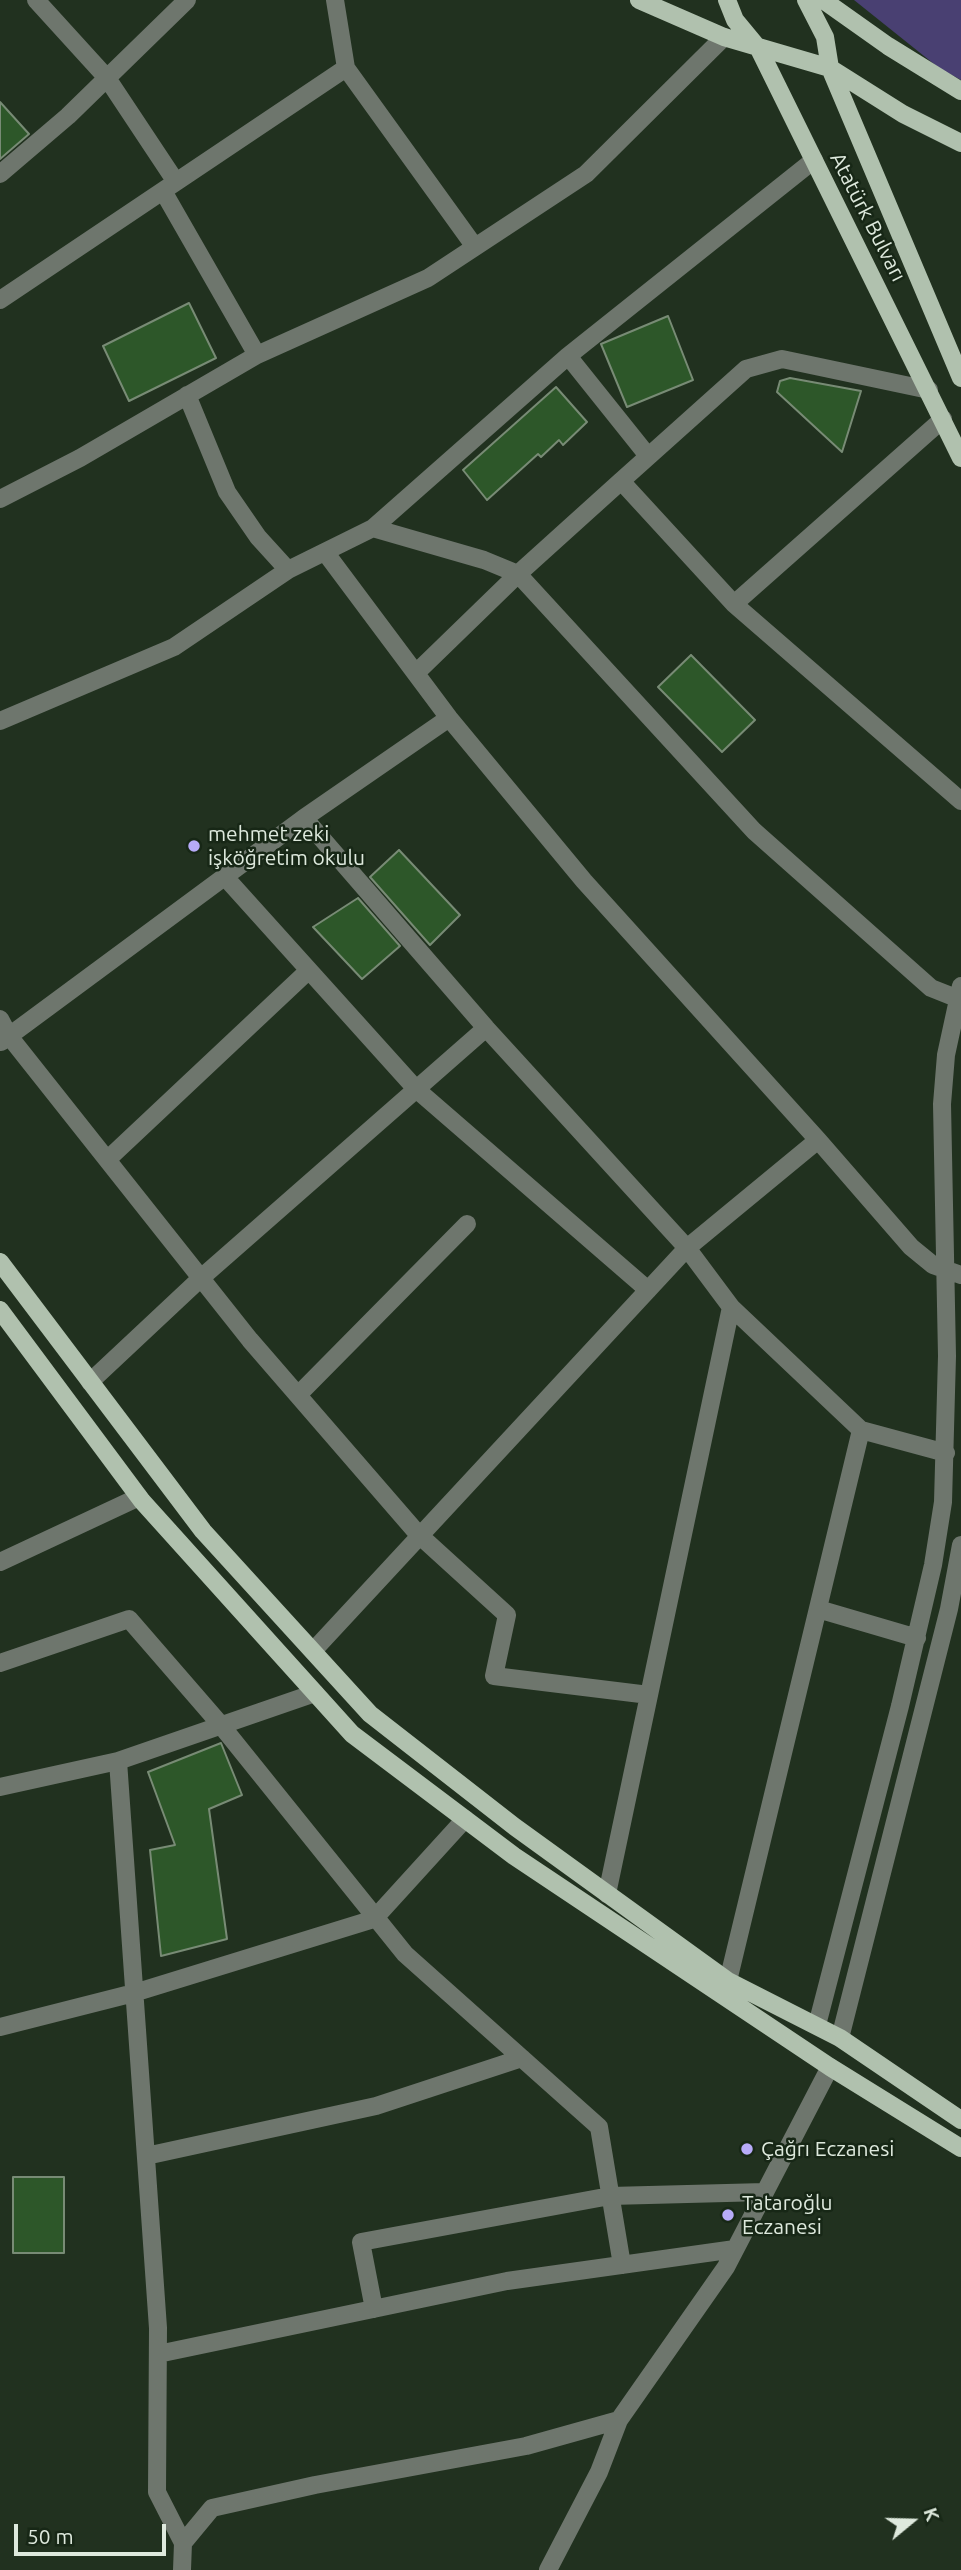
<!DOCTYPE html>
<html>
<head>
<meta charset="utf-8">
<style>
	body { margin:0 }
	#map { position:relative; width:961px; height:2570px; overflow:hidden; background:#21311f; font-family:Ubuntu,sans-serif }
	canvas { display:block }
	.north { position:absolute; left:877px; top:2486px; width:70px; height:70px; -webkit-text-stroke:5px #172716; paint-order:stroke; rotate:71deg; font-size:19px; font-weight:700; line-height:28px; text-align:center; color:#dee9dd }
	.north::after { content:''; display:block; margin:auto; width:24px; height:32px; background:#dee9dd; clip-path:polygon(50% 0,100% 100%,50% 72%,0 100%) }
	.scale { position:absolute; left:14px; top:2524px; width:152px; height:32px; box-sizing:border-box; border:4px solid #dee9dd; border-top:0; padding-left:9px; font-size:21px; line-height:24px; white-space:nowrap; color:#dee9dd; -webkit-text-stroke:5px #172716; paint-order:stroke }
</style>
</head>
<body>
<div id="map">
<canvas width="961" height="2570"></canvas>
<div class="north">K</div>
<div class="scale">50 m</div>
</div>
<script>
const ctx = document.querySelector('canvas').getContext('2d');
ctx.lineJoin = 'round';
function paint(path, color) { ctx.fillStyle = color; ctx.fill(path, 'evenodd'); }
const poly = rows => new Path2D(rows.map(r => 'M' + r).join(''));
function trace(path, color, width, dash) { ctx.strokeStyle = color; ctx.lineWidth = width; ctx.lineCap = dash ? 'butt' : 'round'; ctx.setLineDash(dash || []); ctx.stroke(path); }
function label(font, color, halo, rows, align = 'center') {
  ctx.font = font + ' Ubuntu,sans-serif'; ctx.lineWidth = 5; ctx.setLineDash([]); ctx.textBaseline = 'middle'; ctx.strokeStyle = halo; ctx.fillStyle = color; for (const [text, x, y, turn = 0] of rows) {
    ctx.save(); ctx.translate(x, y); ctx.rotate((+turn || 0) * Math.PI / 180); ctx.textAlign = isNaN(turn) ? turn : align; if (halo) ctx.strokeText(text, 0, 0); ctx.fillText(text, 0, 0); ctx.restore();
  }
}
const green = poly([
	[854,0,961,0,961,80,939,68]
]);
const building = poly([
	[0,102,29,134,0,159,0,102],
	[189,303,216,358,129,401,103,346,189,303],
	[668,316,693,380,627,407,601,344,668,316],
	[790,378,861,391,842,452,777,392,780,381,790,378],
	[556,387,587,422,563,445,559,440,541,457,538,454,487,500,463,470,556,387],
	[691,655,755,720,722,752,658,687,691,655],
	[399,850,460,915,430,945,370,877,399,850],
	[358,898,400,946,362,979,313,927,358,898],
	[221,1743,242,1795,209,1809,227,1939,161,1956,150,1850,175,1845,148,1772,221,1743],
	[13,2177,64,2177,64,2253,13,2253,13,2177]
]);
const minor = poly([
	[36,0,107,78,176,182],
	[335,0,346,68,475,247],
	[0,174,68,116,187,0],
	[163,191,257,355],
	[0,300,346,68],
	[568,356,648,456],
	[929,390,782,359,746,369,621,481,734,604,961,801],
	[187,395,227,492,258,537,288,570],
	[0,499,80,458,257,355,428,278,586,174,724,37],
	[373,528,568,356,814,160],
	[325,552,449,718,584,881,818,1140,911,1247,933,1265,961,1275],
	[734,604,943,419],
	[416,673,518,574,621,481],
	[0,721,174,647,288,570,373,528,484,560,518,574,754,831,931,988,961,1000],
	[304,818,486,1028,687,1248,731,1307,861,1430,946,1453],
	[225,877,416,1089,648,1290],
	[0,1019,9,1036,250,1340,418,1534,507,1615,494,1676,649,1695],
	[1,1042,304,818,449,718],
	[108,1159,308,971],
	[90,1382,201,1278,486,1028],
	[298,1395,467,1224],
	[0,1562,139,1497],
	[818,1609,917,1638],
	[313,1651,687,1248,818,1140],
	[0,1663,129,1619,220,1724,405,1954,599,2127,622,2265],
	[0,1787,118,1761],
	[607,1894,731,1307],
	[728,1981,861,1430],
	[817,2025,900,1706,933,1565,943,1502,947,1356,942,1104,946,1055,961,986],
	[0,2027,134,1993,374,1919,465,1819],
	[840,2038,949,1609,961,1545],
	[146,2156,376,2106,522,2058],
	[374,2309,361,2242,610,2196,765,2192],
	[158,2354,507,2281,735,2249],
	[183,2543,157,2492,158,2328,118,1761,315,1693],
	[182,2570,183,2543,212,2508,315,2485,526,2446,619,2420],
	[548,2570,599,2472,619,2420,726,2267,830,2067]
]);
const major = poly([
	[639,0,724,37,830,68,903,114,961,143],
	[727,0,735,20,759,49,961,458],
	[806,0,825,37,830,68,961,378],
	[823,0,888,46,961,91],
	[0,1262,203,1531,370,1714,515,1827,728,1981,840,2038,961,2120],
	[0,1310,142,1501,352,1734,514,1856,830,2067,961,2148]
]);
const markers = [
	[194,846,7,"#b7abf8"],
	[747,2149,7,"#b7abf8"],
	[728,2215,7,"#b7abf8"]
];
const streetNames = [
	["Atatürk Bulvarı",868,217,63]
];
const poiNames = [
	["mehmet zeki",208,834],
	["işköğretim okulu",208,858],
	["Çağrı Eczanesi",761,2149],
	["Tataroğlu",742,2203],
	["Eczanesi",742,2227]
];
paint(green, '#494072');
paint(building, '#2d5729');
trace(building, '#788b75', 2);
trace(minor, '#6e766d', 18);
trace(major, '#b0c1ae', 18);
for (const [x, y, r, color] of markers) { const dot = new Path2D(); dot.arc(x, y, r, 0, 2 * Math.PI); ctx.fillStyle = color; ctx.fill(dot); trace(dot, '#172716', 2.5); }
label('21px', '#dee9dd', '#172716', streetNames);
label('21px', '#dee9dd', '#172716', poiNames, 'left');
</script>
</body>
</html>
